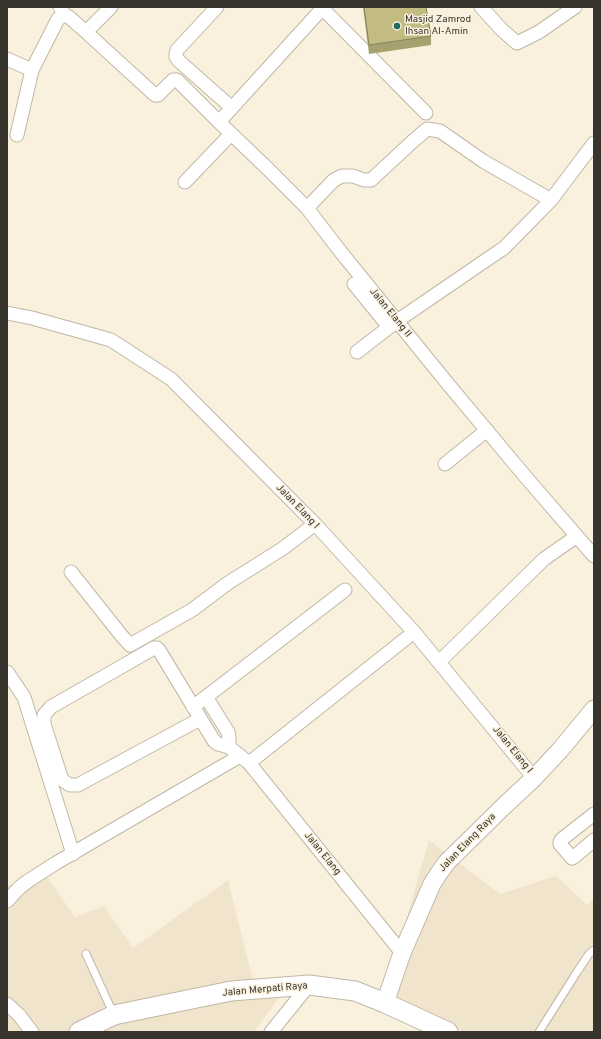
<!DOCTYPE html>
<html>
<head>
<meta charset="utf-8">
<style>
	body { margin:0 }
	#map { position:relative; width:601px; height:1039px; overflow:hidden; background:#faf0de; font-family:Overpass,sans-serif }
	canvas { display:block }
	.frame { position:absolute; inset:0; border:8px solid #38352e; pointer-events:none }
</style>
</head>
<body>
<div id="map">
<canvas width="601" height="1039"></canvas>
<div class="frame"></div>
</div>
<script>
const ctx = document.querySelector('canvas').getContext('2d');
ctx.lineJoin = 'round';
function paint(path, color) { ctx.fillStyle = color; ctx.fill(path, 'evenodd'); }
const poly = rows => new Path2D(rows.map(r => 'M' + r).join(''));
function trace(path, color, width, dash) { ctx.strokeStyle = color; ctx.lineWidth = width; ctx.lineCap = dash ? 'butt' : 'round'; ctx.setLineDash(dash || []); ctx.stroke(path); }
function label(font, color, halo, rows, align = 'center') {
  ctx.font = font + ' Overpass,sans-serif'; ctx.lineWidth = 3; ctx.setLineDash([]); ctx.textBaseline = 'middle'; ctx.strokeStyle = halo; ctx.fillStyle = color; for (const [text, x, y, turn = 0] of rows) {
    ctx.save(); ctx.translate(x, y); ctx.rotate((+turn || 0) * Math.PI / 180); ctx.textAlign = isNaN(turn) ? turn : align; if (halo) ctx.strokeText(text, 0, 0); ctx.fillText(text, 0, 0); ctx.restore();
  }
}
const built = poly([
	[429,840,500,894,556,876,587,905,594,899,594,1032,465,1032,385,994],
	[42,870,75,917,104,906,133,948,228,880,254,984,284,991,254,1032,7,1032,7,886]
]);
const service = poly([
	[86,954,114,1015],
	[539,1032,577,972,589,954,594,950]
]);
const minor = poly([
	[60,7,64,15,69,17,86,32,155,95,158,95,173,80,177,80,219,122,268,169,307,208,340,251,448,384,524,475,594,556],
	[217,7,177,50,176,54,176,57,179,61,232,108],
	[481,7,502,30,517,43,539,32,575,7],
	[86,32,111,7],
	[7,59,32,70],
	[219,122,320,11,322,10,324,10,426,113],
	[17,135,32,70,58,19,64,15],
	[185,182,231,134],
	[307,208,334,180,342,176,353,176,364,180,371,180,412,142,427,129,440,131,483,161,551,200],
	[354,284,389,327],
	[7,313,32,318,111,340,171,379,315,524,414,632,534,778],
	[357,352,397,321,495,254,504,248,551,200,594,143],
	[445,464,487,430],
	[71,572,121,635,130,645,192,610,228,583,282,549,315,524],
	[439,662,544,559,577,536],
	[7,672,24,697,73,854],
	[206,697,228,732,229,737,229,747],
	[193,707,345,590],
	[200,719,78,785,70,785,62,780,44,724,44,715,51,707,154,648,157,648,159,650,214,741,218,744,229,747,249,763,402,953],
	[249,763,414,632],
	[594,814,562,839,560,842,560,844,572,858,574,857,594,840],
	[7,901,19,888,28,881,56,863,240,756],
	[7,1004,19,1015,32,1032],
	[271,1032,309,985]
]);
const tertiary = poly([
	[385,1003,402,953,432,884,439,873,447,862,504,806,534,778,561,749,594,709]
]);
const secondary = poly([
	[79,1032,114,1015,231,991,309,985,355,991,385,1003,448,1032]
]);
const wall = poly([
	[363,7,426,7,431,36,431,45,369,54]
]);
const building = poly([
	[364,7,426,7,431,36,369,45,364,7]
]);
const markers = [
	[397,26,4,"#226a60"]
];
const poiNames = [
	["Masjid Zamrod",405,20],
	["Ihsan Al-Amin",405,32]
];
const streetNames = [
	["Jalan Elang II",390,313,51],
	["Jalan Elang I",297,507,46],
	["Jalan Elang I",512,750,51],
	["Jalan Elang Raya",468,843,-46],
	["Jalan Elang",322,854,51],
	["Jalan Merpati Raya",265,990,-5]
];
paint(built, '#f1e4cc');
trace(service, '#c0b7a6', 9);
trace(minor, '#c0b7a6', 15);
trace(tertiary, '#c0b7a6', 19);
trace(secondary, '#c0b7a6', 21);
trace(service, '#fff', 7);
trace(minor, '#fff', 13);
trace(tertiary, '#fff', 17);
trace(secondary, '#fff', 19);
paint(wall, '#a7a170');
paint(building, '#c2bb82');
trace(building, '#88835b', 1);
for (const [x, y, r, color] of markers) { const dot = new Path2D(); dot.arc(x, y, r, 0, 2 * Math.PI); ctx.fillStyle = color; ctx.fill(dot); trace(dot, '#faf0de', 1.5); }
label('10px', '#38352e', '#faf0de', poiNames, 'left');
label('10px', '#38352e', '#faf0de', streetNames);
</script>
</body>
</html>
